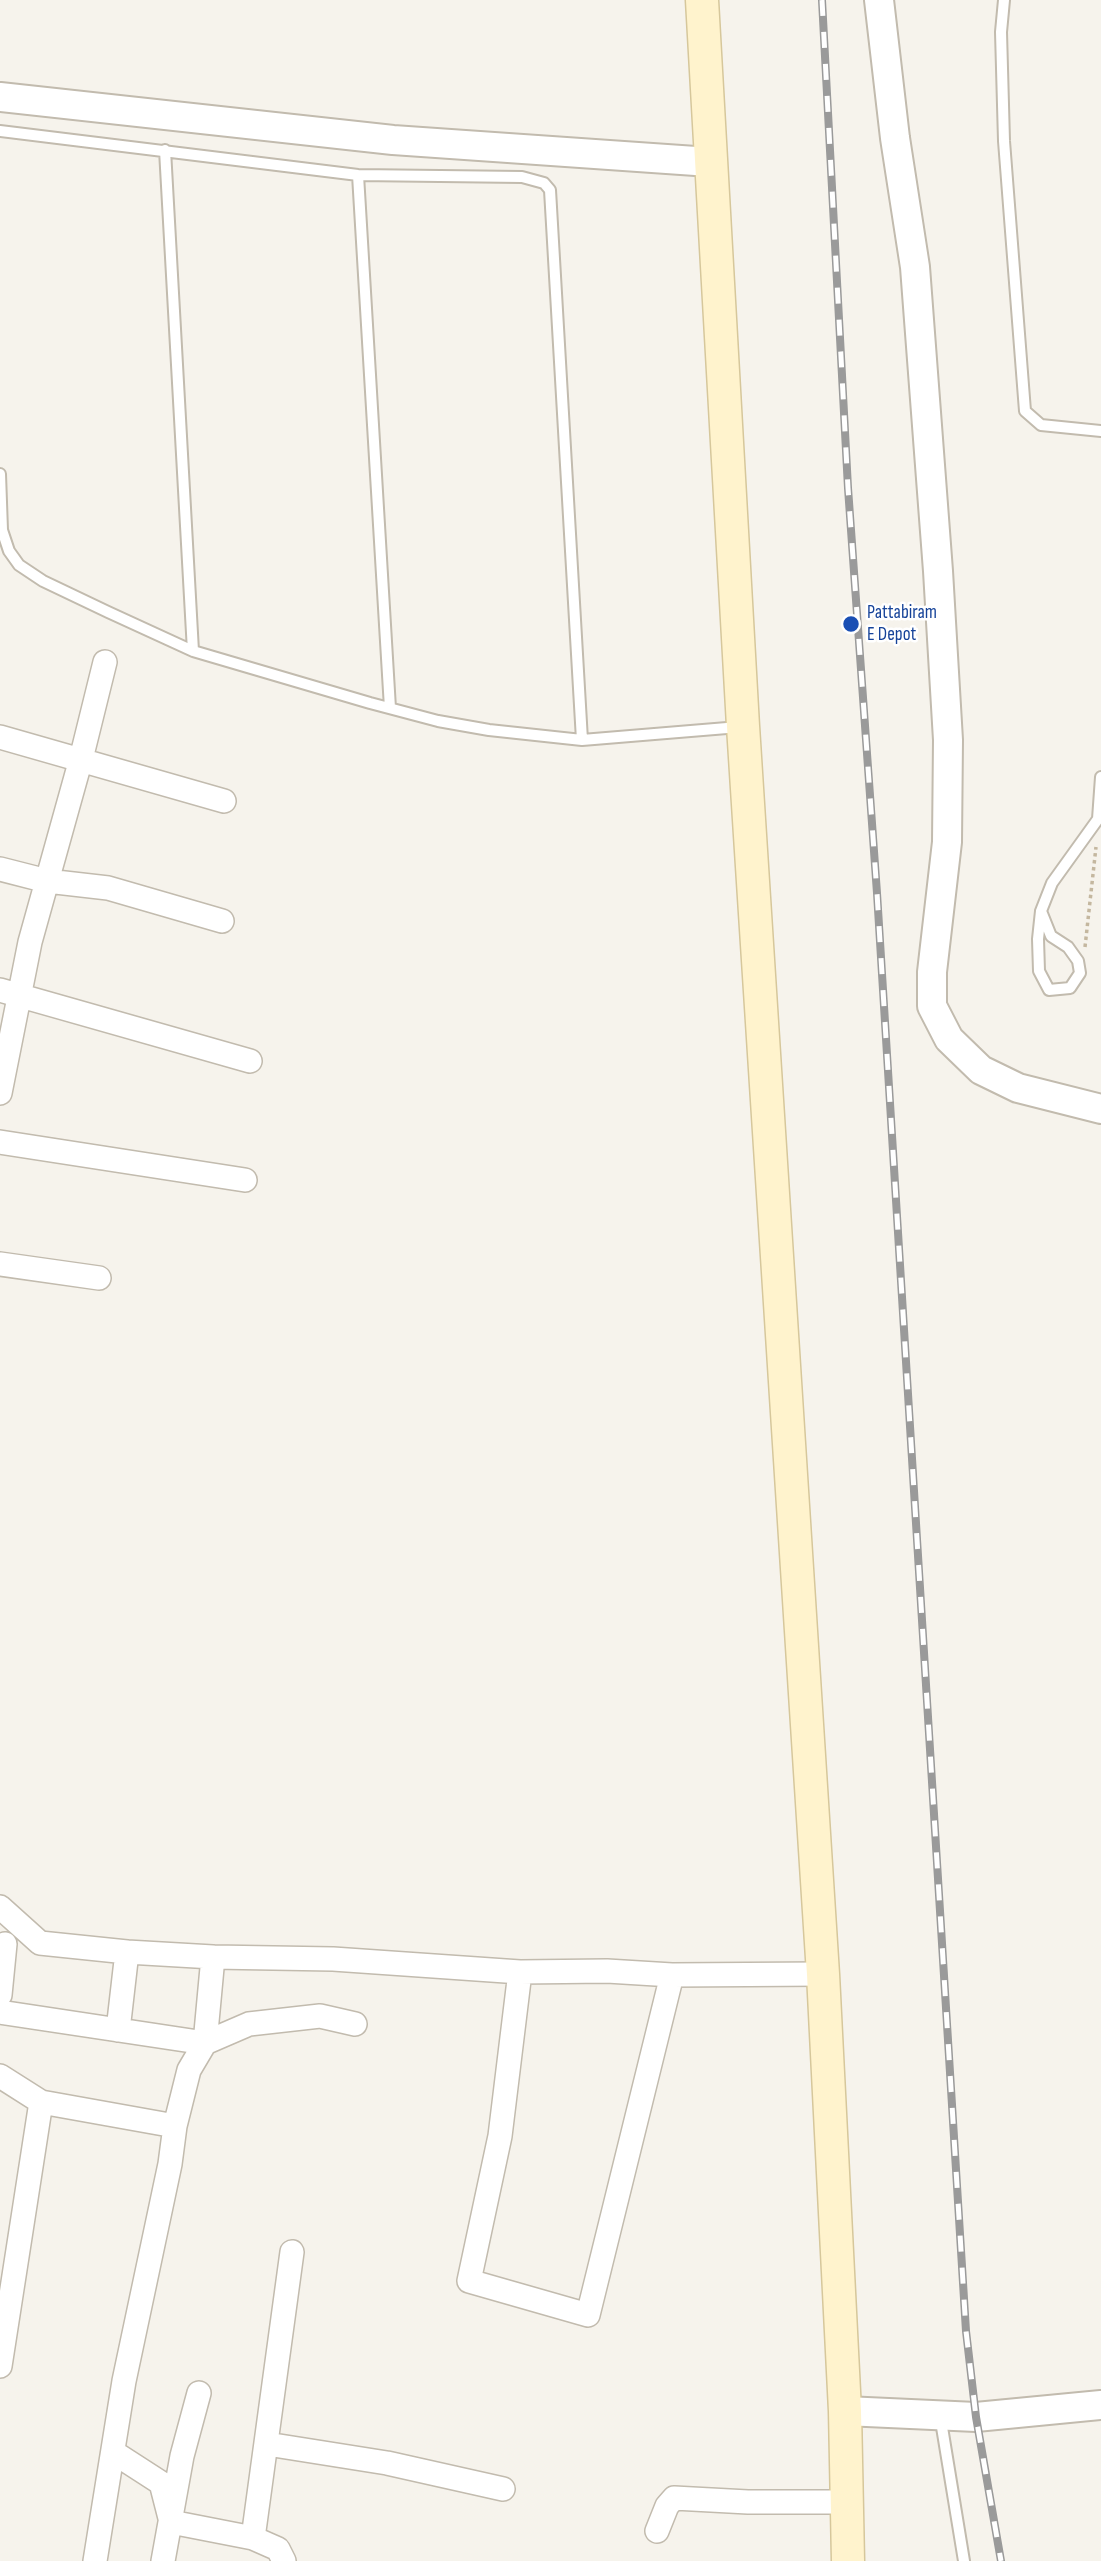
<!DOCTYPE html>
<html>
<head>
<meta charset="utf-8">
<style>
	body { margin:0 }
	canvas { display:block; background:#f6f3ec }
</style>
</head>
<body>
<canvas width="1101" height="2561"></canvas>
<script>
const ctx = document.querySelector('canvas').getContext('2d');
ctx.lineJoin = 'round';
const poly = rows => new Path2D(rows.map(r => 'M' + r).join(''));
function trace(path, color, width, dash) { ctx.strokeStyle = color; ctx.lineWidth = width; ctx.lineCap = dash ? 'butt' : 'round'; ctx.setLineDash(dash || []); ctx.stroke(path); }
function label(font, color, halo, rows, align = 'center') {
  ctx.font = font + ' "Sofia Sans Condensed",sans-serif'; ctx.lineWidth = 5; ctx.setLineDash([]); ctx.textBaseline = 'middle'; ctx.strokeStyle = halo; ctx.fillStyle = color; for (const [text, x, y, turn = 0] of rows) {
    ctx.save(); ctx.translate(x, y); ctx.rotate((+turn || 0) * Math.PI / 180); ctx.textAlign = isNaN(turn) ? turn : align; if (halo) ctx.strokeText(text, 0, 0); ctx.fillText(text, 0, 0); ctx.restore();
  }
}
const path = poly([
	[1085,947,1096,847]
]);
const service = poly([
	[1004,0,1001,32,1004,141,1025,411,1041,425,1101,431],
	[0,131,358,175,522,177,544,183,550,190,582,740],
	[165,150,193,651],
	[358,175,390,708],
	[0,474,2,530,9,551,19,565,43,581,108,612,193,651,370,703,438,721,489,730,582,740,739,727],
	[1041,911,1051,936,1068,947,1078,961,1080,973,1070,988,1049,990,1039,971,1038,939,1041,911,1052,883,1098,819,1101,777],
	[940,2415,964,2561]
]);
const minor = poly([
	[0,737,224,801],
	[0,869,47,881,108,888,222,921],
	[0,990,250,1061],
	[0,1093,30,942,81,759,105,662],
	[0,1142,245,1180],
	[0,1264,99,1278],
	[0,1907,40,1943,127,1952,213,1957,333,1959,520,1972,607,1971,672,1975,823,1974],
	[520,1972,500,2136,469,2281,588,2315,672,1975],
	[0,1995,5,1944],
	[0,2012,205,2043,213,1957],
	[118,2030,127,1952],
	[0,2076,41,2102,175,2126],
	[0,2366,41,2102],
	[267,2444,387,2463,503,2489],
	[113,2452,161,2483,171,2522,253,2538,278,2549,284,2561],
	[657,2531,667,2506,674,2498,748,2502,847,2502],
	[253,2538,292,2252],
	[95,2561,124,2381,170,2164,175,2126,189,2070,205,2043,249,2024,320,2016,355,2024],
	[163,2561,182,2456,199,2393]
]);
const tertiary = poly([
	[879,0,895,138,915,267,938,571,948,740,947,842,932,972,932,1006,949,1039,981,1070,1018,1088,1101,1109],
	[0,97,393,140,710,162],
	[845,2411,976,2417,1101,2405]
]);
const secondary = poly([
	[702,0,743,726,823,1974,845,2411,848,2561]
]);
const rail = poly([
	[822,0,848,488,877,893,966,2331,976,2417,1001,2561]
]);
const markers = [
	[851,624,9,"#1a4fb4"]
];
const transitNames = [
	["Pattabiram",867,613],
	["E Depot",867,635]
];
trace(service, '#c2bbae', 14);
trace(minor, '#c2bbae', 26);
trace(tertiary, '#c2bbae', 32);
trace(secondary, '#d6c79b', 35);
trace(path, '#c4b79f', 3.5, [3.5, 3.5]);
trace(service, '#fff', 10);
trace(minor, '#fff', 23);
trace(tertiary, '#fff', 28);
trace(secondary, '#fff3cd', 32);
trace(rail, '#9a9a9a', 8);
trace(rail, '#fff', 5, [16]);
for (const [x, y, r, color] of markers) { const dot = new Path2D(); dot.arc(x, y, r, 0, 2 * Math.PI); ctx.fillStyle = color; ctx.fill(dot); trace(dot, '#fff', 2.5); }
label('19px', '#164399', '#fff', transitNames, 'left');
</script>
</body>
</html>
